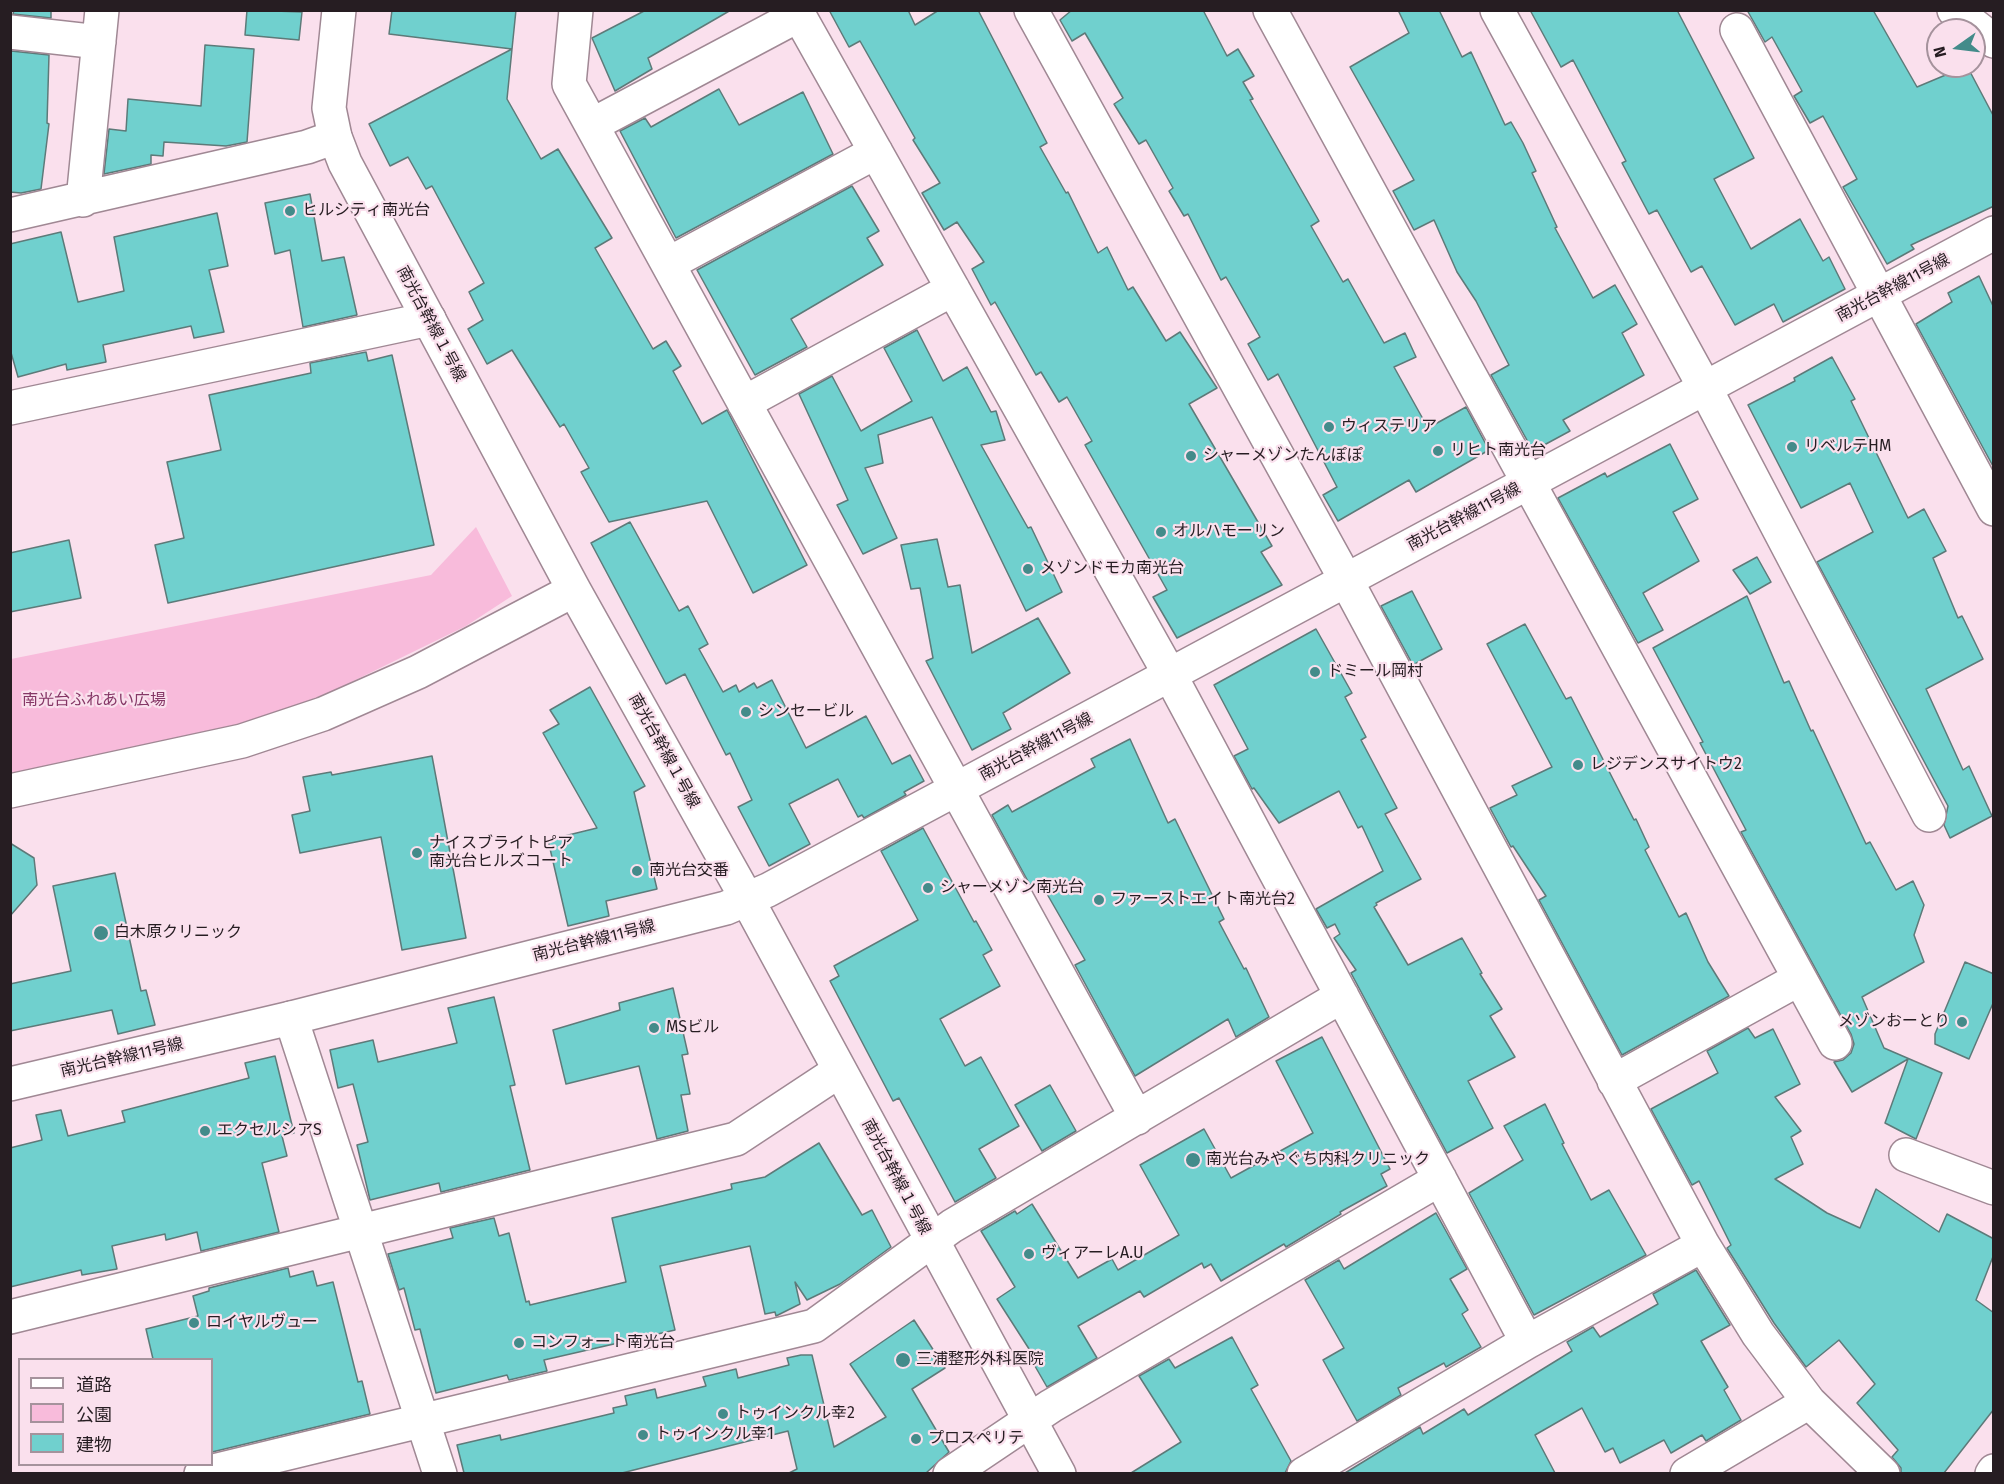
<!DOCTYPE html>
<html>
<head>
<meta charset="utf-8">
<style>
	body { margin:0 }
	#map { position:relative; width:2004px; height:1484px; overflow:hidden; background:#fae0ed; font-family:"Fira Sans","Noto Sans JP",sans-serif }
	canvas { display:block }
	.frame { position:absolute; inset:0; border:12px solid #261d22; pointer-events:none }
	.legend { position:absolute; left:18px; top:1358px; width:195px; height:108px; box-sizing:border-box; background:#fae0ed; border:2px solid #a5929c; margin:0; padding:8px 10px; list-style:none; font-size:18px; color:#261d22 }
	.legend li { display:flex; align-items:center; gap:12px; height:30px }
	.legend b { width:30px; border:2px solid #a5929c }
	.north { position:absolute; left:1926px; top:18px; width:60px; height:60px; box-sizing:border-box; background:#fae0ed; border:2px solid #a5929c; border-radius:50%; rotate:256deg; font-size:16px; font-weight:700; line-height:24px; text-align:center; color:#261d22 }
	.north::after { content:''; display:block; margin:auto; width:21px; height:27px; background:#438b8a; clip-path:polygon(50% 0,100% 100%,50% 72%,0 100%) }
</style>
</head>
<body>
<div id="map">
<canvas width="2004" height="1484"></canvas>
<div class="frame"></div>
<ul class="legend">
<li><b style="height:8px;background:#fff"></b>道路</li>
<li><b style="height:16px;background:#f8bbdb"></b>公園</li>
<li><b style="height:16px;background:#70d0ce"></b>建物</li>
</ul>
<div class="north">N</div>
</div>
<script>
const ctx = document.querySelector('canvas').getContext('2d');
ctx.lineJoin = 'round';
function paint(path, color) { ctx.fillStyle = color; ctx.fill(path, 'evenodd'); }
const poly = rows => new Path2D(rows.map(r => 'M' + r).join(''));
function trace(path, color, width, dash) { ctx.strokeStyle = color; ctx.lineWidth = width; ctx.lineCap = dash ? 'butt' : 'round'; ctx.setLineDash(dash || []); ctx.stroke(path); }
function label(font, color, halo, rows, align = 'center') {
  ctx.font = font + ' "Fira Sans","Noto Sans JP",sans-serif'; ctx.lineWidth = 4.5; ctx.setLineDash([]); ctx.textBaseline = 'middle'; ctx.strokeStyle = halo; ctx.fillStyle = color; for (const [text, x, y, turn = 0] of rows) {
    ctx.save(); ctx.translate(x, y); ctx.rotate((+turn || 0) * Math.PI / 180); ctx.textAlign = isNaN(turn) ? turn : align; if (halo) ctx.strokeText(text, 0, 0); ctx.fillText(text, 0, 0); ctx.restore();
  }
}
const green = poly([
	[476,527,512,596,466,626,333,691,263,718,105,758,11,776,11,659,431,575]
]);
const building = poly([
	[14,10,51,10,51,18,13,14,14,10],
	[247,10,302,12,299,40,245,35,247,10],
	[392,10,516,10,512,49,389,34,392,10],
	[646,10,731,10,648,58,652,69,615,91,592,38,646,10],
	[829,10,908,10,915,25,939,10,978,10,1047,143,1040,147,1066,193,1068,192,1098,253,1107,247,1128,290,1133,287,1166,341,1180,332,1217,388,1189,404,1272,546,1261,552,1282,585,1177,638,1153,597,1167,590,1085,445,1092,441,1067,397,1059,402,1041,372,1036,375,995,302,991,305,972,269,984,262,957,222,944,230,922,193,940,183,913,140,915,138,860,41,849,47,829,10],
	[1072,10,1203,10,1227,56,1238,49,1254,76,1243,82,1253,99,1250,100,1319,221,1311,226,1343,282,1348,279,1384,343,1405,333,1416,357,1394,367,1428,428,1466,407,1489,450,1416,492,1409,480,1338,521,1323,495,1337,487,1278,374,1268,380,1248,344,1260,337,1226,277,1221,280,1188,214,1184,216,1169,191,1173,188,1146,140,1139,144,1114,104,1123,98,1085,33,1072,41,1060,20,1072,10],
	[1398,10,1439,10,1462,57,1471,52,1505,125,1511,122,1523,143,1536,171,1532,173,1557,227,1555,228,1593,298,1615,285,1637,324,1622,333,1644,375,1563,420,1570,431,1533,451,1491,375,1509,365,1476,301,1457,272,1434,220,1414,230,1393,191,1414,180,1350,67,1409,33,1398,10],
	[1530,10,1677,10,1754,158,1714,179,1751,249,1800,219,1823,261,1829,257,1845,289,1783,322,1774,304,1735,325,1702,266,1691,272,1657,210,1649,214,1622,163,1626,161,1573,60,1561,67,1530,10],
	[1747,10,1873,10,1917,87,1967,66,1994,117,1994,206,1911,245,1914,249,1887,264,1843,187,1857,179,1823,116,1810,123,1794,96,1802,91,1772,37,1765,42,1747,10],
	[205,45,254,49,247,142,226,146,164,142,163,156,151,155,151,164,104,174,109,129,126,131,128,99,201,106,205,45],
	[512,49,507,99,541,159,558,149,612,238,595,248,653,349,666,341,681,366,673,371,702,424,727,410,807,565,753,593,707,501,609,522,581,472,589,468,564,424,560,427,512,350,487,364,468,329,483,320,469,292,484,283,432,186,426,189,408,157,390,166,369,124,512,49],
	[11,51,49,55,47,123,49,124,41,189,21,193,10,192,11,51],
	[719,89,739,125,803,92,833,154,676,238,620,131,645,118,651,127,719,89],
	[852,186,879,231,867,238,883,265,791,319,807,347,755,375,697,270,852,186],
	[310,194,322,261,344,257,357,315,303,327,290,250,275,254,265,203,310,194],
	[217,213,228,266,209,270,224,332,194,338,191,326,103,345,106,362,67,370,66,364,18,377,10,349,10,244,61,232,78,302,124,291,114,237,217,213],
	[1979,276,1994,308,1994,468,1916,324,1952,302,1948,293,1979,276],
	[917,330,943,381,967,367,991,412,996,411,1005,440,981,445,1028,528,1031,527,1062,592,1026,611,932,417,878,435,883,463,865,468,897,538,863,554,837,505,848,500,799,394,832,376,861,431,912,401,884,348,917,330],
	[366,352,368,361,392,355,434,545,168,603,155,545,184,538,167,462,221,450,209,395,311,373,310,363,366,352],
	[1832,357,1855,399,1851,401,1908,518,1924,509,1946,551,1933,558,1958,618,1962,616,1983,659,1926,689,1963,770,1969,766,1992,816,1950,838,1944,825,1948,806,1817,562,1873,532,1850,483,1801,508,1748,405,1795,381,1794,378,1832,357],
	[1670,444,1698,499,1673,512,1699,561,1643,593,1663,630,1638,643,1558,498,1605,473,1607,477,1670,444],
	[630,522,679,611,688,606,708,644,699,649,723,692,736,685,739,692,754,683,757,688,772,680,806,748,866,716,892,764,910,755,924,781,904,792,906,795,864,818,862,815,858,817,838,779,789,804,810,844,769,866,738,807,752,800,730,753,726,755,685,674,666,684,591,543,630,522],
	[937,539,948,587,960,585,972,653,1038,618,1070,673,1003,713,1011,729,972,750,926,661,933,658,920,588,911,589,901,545,937,539],
	[69,540,81,598,10,612,10,553,69,540],
	[1757,557,1771,582,1750,594,1733,570,1757,557],
	[1412,591,1442,649,1413,665,1381,606,1412,591],
	[1747,596,1784,683,1789,681,1811,731,1813,730,1866,844,1870,842,1896,890,1913,881,1924,905,1914,935,1924,962,1862,997,1884,1048,1942,1073,1916,1139,1885,1123,1908,1059,1852,1092,1834,1062,1843,1060,1851,1053,1854,1044,1851,1034,1741,832,1746,830,1700,743,1703,742,1653,648,1747,596],
	[1525,624,1566,699,1571,697,1634,820,1636,819,1649,847,1645,850,1679,917,1686,913,1708,962,1729,996,1622,1055,1539,900,1546,896,1513,846,1511,847,1490,808,1517,795,1512,786,1552,767,1487,644,1525,624],
	[1316,629,1352,693,1345,697,1366,737,1361,740,1397,808,1385,814,1421,879,1376,903,1377,905,1374,907,1408,965,1462,938,1482,973,1480,974,1502,1009,1490,1016,1515,1057,1468,1081,1493,1128,1447,1153,1351,973,1356,970,1334,938,1340,934,1335,924,1327,928,1316,909,1383,871,1362,826,1358,828,1339,791,1279,823,1254,788,1252,789,1234,756,1248,749,1214,685,1316,629],
	[590,687,645,786,634,792,657,889,606,901,609,916,568,926,548,840,597,828,543,733,559,724,550,710,590,687],
	[1130,739,1168,823,1175,819,1193,856,1224,919,1219,922,1244,969,1246,968,1269,1017,1236,1037,1228,1019,1135,1076,1075,965,1085,960,1039,880,1030,885,992,815,1008,805,1012,812,1095,767,1091,759,1130,739],
	[432,756,466,938,402,950,381,837,300,853,292,815,310,811,303,777,331,772,332,775,432,756],
	[923,828,974,922,976,921,992,950,983,955,1000,986,940,1019,965,1066,981,1057,1019,1126,979,1149,996,1178,955,1202,899,1098,893,1101,830,981,839,976,834,966,918,920,881,851,923,828],
	[10,843,34,858,37,885,10,916,10,843],
	[115,873,141,991,146,990,155,1025,118,1034,112,1010,10,1031,10,984,71,971,53,886,115,873],
	[1965,962,1994,974,1994,1001,1969,1059,1935,1044,1935,1034,1965,962],
	[673,988,688,1054,682,1055,690,1094,681,1095,688,1131,657,1139,639,1066,566,1084,553,1030,620,1010,619,1003,673,988],
	[494,997,515,1085,510,1086,530,1170,441,1192,439,1183,370,1200,357,1145,368,1142,353,1084,338,1088,330,1050,373,1040,378,1062,457,1043,448,1008,494,997],
	[1748,1028,1755,1038,1773,1029,1800,1084,1775,1097,1801,1131,1791,1137,1803,1164,1775,1179,1827,1213,1860,1228,1876,1189,1939,1232,1947,1214,1994,1239,1994,1254,1976,1300,1994,1313,1994,1409,1944,1473,1901,1473,1901,1468,1892,1457,1898,1450,1857,1403,1875,1384,1839,1340,1806,1367,1774,1323,1727,1248,1731,1245,1699,1181,1692,1185,1651,1109,1718,1073,1707,1051,1748,1028],
	[1322,1037,1390,1169,1381,1174,1387,1186,1340,1212,1341,1214,1286,1247,1284,1244,1221,1281,1211,1264,1204,1268,1202,1263,1144,1297,1140,1291,1078,1326,1097,1358,1047,1387,1028,1354,1031,1352,997,1299,1015,1287,981,1231,1015,1211,1017,1214,1032,1204,1078,1278,1112,1259,1118,1270,1179,1235,1140,1165,1204,1129,1231,1178,1313,1133,1276,1061,1322,1037],
	[275,1056,294,1133,282,1136,287,1156,262,1163,279,1232,201,1251,197,1232,166,1240,165,1234,112,1246,117,1269,82,1275,81,1270,10,1287,10,1148,42,1140,36,1115,61,1110,68,1136,125,1122,122,1111,249,1078,245,1063,275,1056],
	[1050,1085,1076,1131,1042,1151,1015,1105,1050,1085],
	[1545,1104,1564,1143,1562,1144,1591,1200,1609,1190,1646,1255,1534,1315,1469,1193,1523,1160,1504,1126,1545,1104],
	[819,1143,862,1215,872,1210,891,1247,840,1284,807,1300,795,1282,800,1304,776,1316,775,1312,765,1314,750,1246,660,1266,675,1330,544,1360,547,1371,509,1380,507,1375,436,1393,420,1329,415,1330,404,1288,399,1290,388,1254,453,1238,450,1228,494,1218,499,1236,509,1233,526,1302,529,1301,530,1305,626,1282,612,1218,732,1189,731,1184,765,1177,819,1143],
	[1436,1213,1467,1269,1450,1279,1468,1310,1462,1314,1481,1347,1446,1367,1444,1363,1398,1388,1401,1395,1357,1421,1323,1360,1344,1348,1305,1280,1339,1260,1344,1269,1436,1213],
	[288,1268,290,1277,313,1271,317,1286,333,1282,358,1382,362,1381,370,1414,212,1452,212,1359,153,1359,146,1329,198,1316,193,1296,209,1291,209,1288,288,1268],
	[1696,1270,1730,1325,1701,1341,1728,1387,1724,1390,1741,1420,1706,1441,1702,1435,1671,1453,1664,1440,1620,1463,1613,1448,1605,1452,1582,1408,1535,1435,1555,1473,1345,1473,1420,1427,1423,1434,1464,1409,1468,1415,1572,1351,1567,1342,1593,1327,1600,1337,1658,1304,1653,1294,1696,1270],
	[914,1320,945,1368,912,1389,949,1452,926,1473,789,1473,797,1469,788,1431,622,1473,464,1473,457,1445,500,1435,501,1440,614,1413,613,1408,627,1405,625,1396,655,1389,657,1398,706,1386,703,1377,736,1369,738,1378,789,1365,787,1358,801,1355,812,1355,834,1447,886,1417,850,1364,914,1320],
	[1232,1337,1258,1385,1251,1389,1291,1461,1285,1473,1131,1473,1181,1442,1139,1376,1169,1359,1175,1368,1232,1337]
]);
const minor = poly([
	[576,10,569,84,1137,1118],
	[796,10,1170,675,1527,1342],
	[1031,10,1346,580,1703,1245,1758,1334,1809,1402,1883,1474],
	[1270,10,1835,1043],
	[1497,10,1705,388,1929,815],
	[1954,10,1994,41],
	[1737,30,1994,509],
	[10,32,99,42],
	[592,125,799,15],
	[83,200,102,10],
	[10,215,307,147,335,137],
	[668,264,876,152],
	[744,403,953,289],
	[10,408,429,319],
	[291,1018,440,1474],
	[1614,1081,1799,979],
	[1906,1155,1994,1188],
	[10,1317,736,1139,839,1071],
	[201,1474,814,1326,952,1226,1342,996],
	[950,1474,1051,1406,1440,1179],
	[1304,1474,1527,1342,1703,1245],
	[1687,1474,1809,1402],
	[1992,1474,1994,1471]
]);
const tertiary = poly([
	[339,10,329,108,335,137,345,163,574,590,747,899,1059,1474],
	[10,791,242,741,323,714,418,672,574,590],
	[10,1084,291,1018,726,908,768,890,1994,233]
]);
const markers = [
	[290,211,6,"#438b8a"],
	[1329,427,6,"#438b8a"],
	[1792,447,6,"#438b8a"],
	[1438,451,6,"#438b8a"],
	[1191,456,6,"#438b8a"],
	[1161,532,6,"#438b8a"],
	[1028,569,6,"#438b8a"],
	[1315,672,6,"#438b8a"],
	[746,712,6,"#438b8a"],
	[1578,765,6,"#438b8a"],
	[417,853,6,"#438b8a"],
	[637,871,6,"#438b8a"],
	[928,888,6,"#438b8a"],
	[1099,900,6,"#438b8a"],
	[101,933,8,"#438b8a"],
	[1962,1022,6,"#438b8a"],
	[654,1028,6,"#438b8a"],
	[205,1131,6,"#438b8a"],
	[1193,1160,8,"#438b8a"],
	[1029,1254,6,"#438b8a"],
	[194,1323,6,"#438b8a"],
	[519,1343,6,"#438b8a"],
	[903,1360,8,"#438b8a"],
	[723,1414,6,"#438b8a"],
	[643,1435,6,"#438b8a"],
	[916,1439,6,"#438b8a"]
];
const poiNames = [
	["ヒルシティ南光台",302,211],
	["ウィステリア",1341,427],
	["リベルテHM",1804,447],
	["リヒト南光台",1450,451],
	["シャーメゾンたんぽぽ",1203,456],
	["オルハモーリン",1173,532],
	["メゾンドモカ南光台",1040,569],
	["ドミール岡村",1327,672],
	["シンセービル",758,712],
	["レジデンスサイトウ2",1590,765],
	["ナイスブライトピア",429,844],
	["南光台ヒルズコート",429,862],
	["南光台交番",649,871],
	["シャーメゾン南光台",940,888],
	["ファーストエイト南光台2",1111,900],
	["白木原クリニック",114,933],
	["メゾンおーとり",1950,1022,"right"],
	["MSビル",666,1028],
	["エクセルシアS",217,1131],
	["南光台みやぐち内科クリニック",1206,1160],
	["ヴィアーレA.U",1041,1254],
	["ロイヤルヴュー",206,1323],
	["コンフォート南光台",531,1343],
	["三浦整形外科医院",916,1360],
	["トゥインクル幸2",735,1414],
	["トゥインクル幸1",655,1435],
	["プロスペリテ",928,1439]
];
const streetNames = [
	["南光台幹線11号線",1893,288,-28],
	["南光台幹線１号線",431,324,62],
	["南光台幹線11号線",1464,517,-28],
	["南光台幹線11号線",1036,747,-28],
	["南光台幹線１号線",664,751,61],
	["南光台幹線11号線",594,941,-14],
	["南光台幹線11号線",122,1058,-13],
	["南光台幹線１号線",896,1177,62]
];
const parkNames = [
	["南光台ふれあい広場",94,701]
];
paint(green, '#f8bbdb');
paint(building, '#70d0ce');
trace(building, '#5d7a79', 1.5);
trace(minor, '#a08894', 36);
trace(tertiary, '#a08894', 36);
trace(minor, '#fff', 33);
trace(tertiary, '#fff', 33);
for (const [x, y, r, color] of markers) { const dot = new Path2D(); dot.arc(x, y, r, 0, 2 * Math.PI); ctx.fillStyle = color; ctx.fill(dot); trace(dot, '#fae0ed', 2); }
label('16px', '#261d22', '#fae0ed', poiNames, 'left');
label('16px', '#261d22', '#fae0ed', streetNames);
label('16px', '#853766', '#fae0ed', parkNames);
</script>
</body>
</html>
